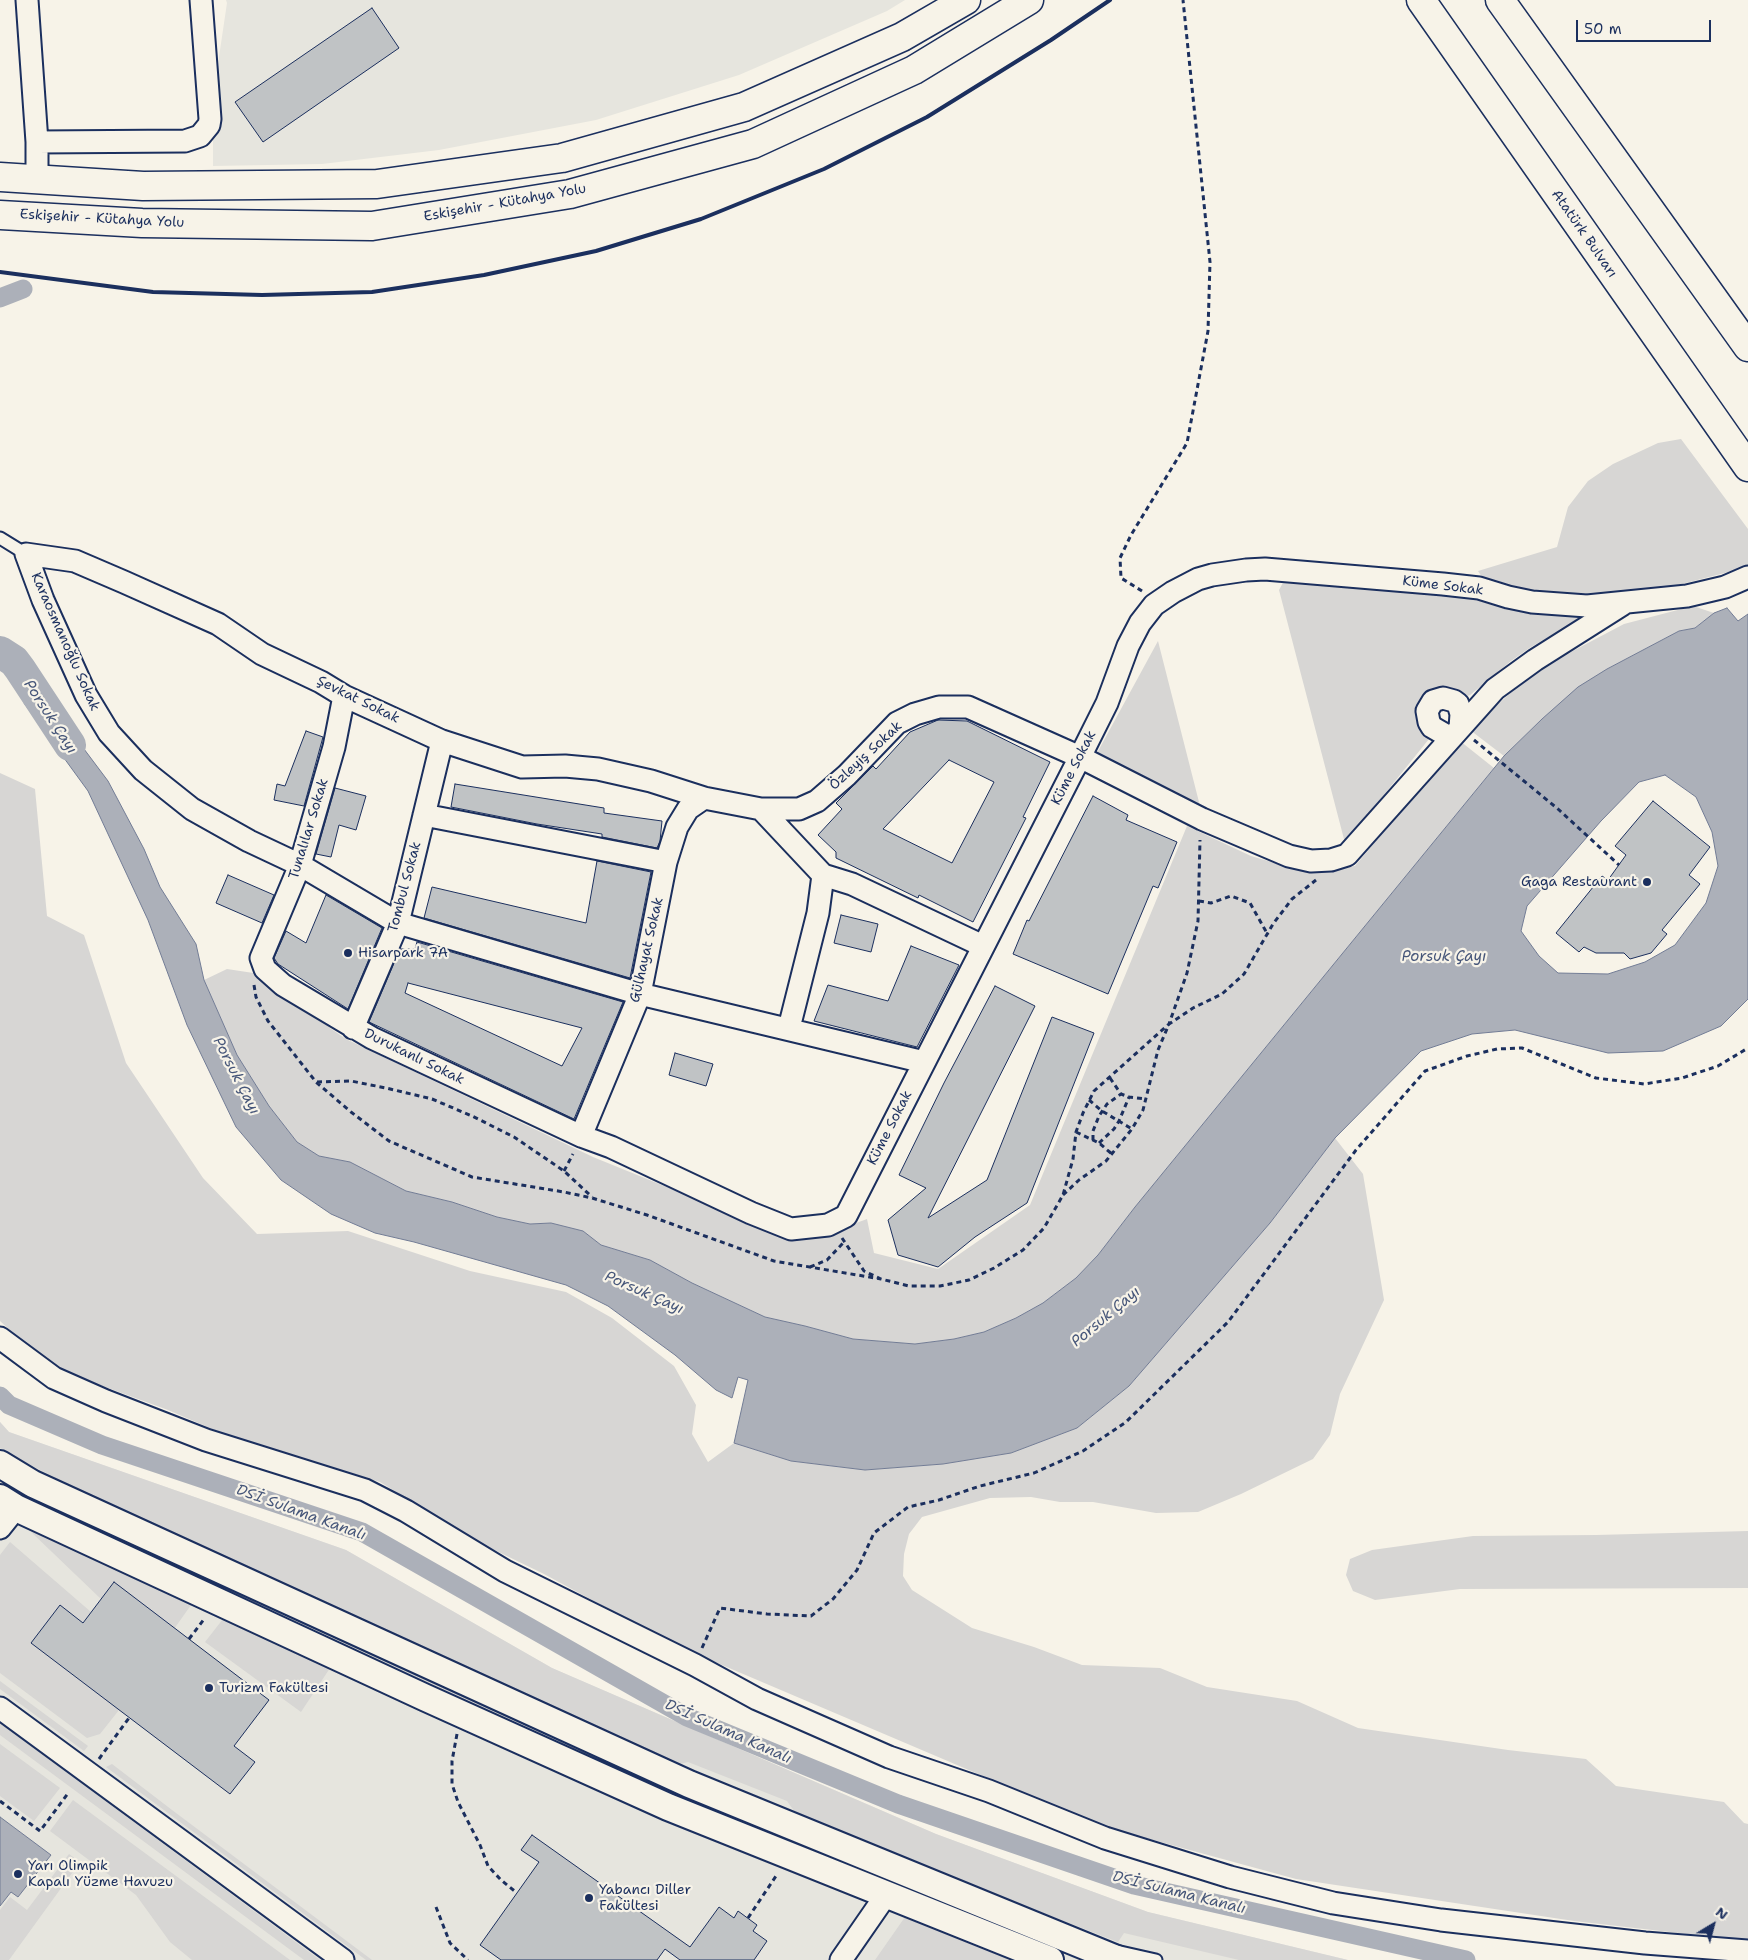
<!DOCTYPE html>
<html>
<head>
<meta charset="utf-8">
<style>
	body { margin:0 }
	#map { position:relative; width:1748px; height:1960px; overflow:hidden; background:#f7f3e8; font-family:"Shantell Sans",sans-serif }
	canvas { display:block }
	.north { position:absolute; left:1688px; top:1900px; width:50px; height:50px; -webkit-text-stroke:4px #f7f3e8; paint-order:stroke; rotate:37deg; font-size:14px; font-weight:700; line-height:20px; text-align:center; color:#1b2f5e }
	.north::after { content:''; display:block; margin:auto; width:18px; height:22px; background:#1b2f5e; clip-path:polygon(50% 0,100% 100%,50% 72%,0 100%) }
	.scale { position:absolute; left:1576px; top:20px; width:135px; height:22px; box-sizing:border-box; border:2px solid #1b2f5e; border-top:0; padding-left:6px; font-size:15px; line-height:18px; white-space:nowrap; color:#1b2f5e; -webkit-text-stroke:4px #f7f3e8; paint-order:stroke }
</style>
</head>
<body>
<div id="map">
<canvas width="1748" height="1960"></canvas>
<div class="north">N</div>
<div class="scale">50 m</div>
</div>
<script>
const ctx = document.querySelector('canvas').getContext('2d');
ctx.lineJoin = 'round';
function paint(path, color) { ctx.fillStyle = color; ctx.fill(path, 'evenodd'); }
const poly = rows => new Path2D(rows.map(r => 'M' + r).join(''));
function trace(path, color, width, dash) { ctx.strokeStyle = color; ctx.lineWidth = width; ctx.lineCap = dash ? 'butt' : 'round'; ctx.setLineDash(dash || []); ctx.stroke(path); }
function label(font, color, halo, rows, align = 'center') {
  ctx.font = font + ' "Shantell Sans",sans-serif'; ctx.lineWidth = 4.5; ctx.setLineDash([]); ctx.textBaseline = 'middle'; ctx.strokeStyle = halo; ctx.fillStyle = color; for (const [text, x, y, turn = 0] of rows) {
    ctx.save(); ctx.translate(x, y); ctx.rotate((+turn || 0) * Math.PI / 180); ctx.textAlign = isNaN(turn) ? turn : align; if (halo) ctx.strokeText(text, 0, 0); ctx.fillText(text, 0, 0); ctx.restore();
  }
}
const built = poly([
	[226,0,905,0,887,11,739,75,596,120,439,150,322,164,213,166,213,127,219,57,227,3],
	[0,1422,9,1432,346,1550,552,1668,936,1834,1148,1912,1348,1960,0,1960]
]);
const green = poly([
	[1681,439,1748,529,1748,567,1674,586,1603,594,1563,594,1513,590,1488,583,1482,577,1478,571,1557,547,1568,507,1588,481,1613,464,1658,443],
	[1285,579,1436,591,1584,615,1584,617,1531,647,1511,661,1470,695,1465,697,1447,689,1428,734,1429,739,1345,843,1279,590],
	[1693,606,1714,613,1695,628,1679,631,1607,669,1542,719,1504,756,1470,730,1519,685,1569,653,1624,624],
	[1158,641,1200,806,1097,753],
	[1460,741,1494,768,1135,1207,1098,1255,1076,1278,1043,1303,1016,1318,984,1332,954,1339,915,1344,853,1339,805,1326,765,1317,692,1283,650,1260,601,1245,583,1231,551,1223,530,1224,497,1217,452,1202,406,1191,350,1162,319,1156,297,1142,269,1106,237,1055,204,980,227,969,260,974,322,1019,330,1028,346,1039,593,1157,792,1238,821,1236,867,1219,874,1253,938,1269,1030,1205,1187,826,1251,856,1302,871,1355,866],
	[0,773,35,789,47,916,84,935,126,1063,203,1178,257,1234,348,1231,470,1271,566,1292,612,1318,674,1366,696,1405,692,1434,708,1462,734,1443,791,1461,865,1470,942,1464,1011,1453,1077,1428,1129,1386,1270,1223,1335,1138,1363,1174,1384,1300,1340,1394,1330,1435,1313,1459,1241,1494,1198,1512,1156,1513,1093,1502,1060,1502,1031,1497,990,1498,922,1517,909,1534,904,1554,903,1576,912,1590,972,1628,1034,1647,1082,1665,1160,1668,1207,1687,1297,1701,1358,1728,1508,1750,1586,1759,1616,1786,1724,1802,1744,1823,1748,1824,1748,1941,1574,1921,1296,1879,1098,1825,715,1662,640,1626,544,1574,480,1543,380,1482,224,1434,168,1410,78,1377,36,1354,0,1321],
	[0,1422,9,1432,346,1550,552,1668,936,1834,1148,1912,1348,1960,1239,1960,1124,1933,1118,1942,800,1819,787,1801,688,1762,672,1766,141,1522,19,1459,0,1448],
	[0,1476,27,1493,239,1593,703,1807,701,1812,24,1498,0,1483],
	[28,1529,191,1605,174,1629,114,1582,101,1599],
	[1748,1531,1748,1588,1460,1589,1375,1600,1353,1591,1346,1575,1350,1559,1372,1550,1473,1536,1596,1535],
	[10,1542,91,1612,83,1623,60,1606,32,1643,119,1710,100,1734,87,1738,0,1673,0,1555],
	[223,1619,330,1668,301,1712,205,1642],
	[0,1681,88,1746,84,1751,0,1689],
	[0,1723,320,1960,304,1960,0,1735],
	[0,1744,60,1788,34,1821,0,1796],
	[112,1764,172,1810,372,1960,366,1960,106,1767],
	[73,1800,290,1960,192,1960,170,1942,136,1895,50,1831],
	[69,1854,80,1862,9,1960,0,1960,0,1910,10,1897,27,1910],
	[905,1917,1012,1960,875,1960]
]);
const water = poly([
	[1727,608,1738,621,1748,614,1748,999,1721,1026,1663,1051,1608,1053,1515,1030,1472,1034,1421,1051,1335,1138,1270,1223,1129,1386,1077,1428,1011,1453,943,1464,865,1470,791,1461,734,1443,748,1380,738,1377,732,1398,716,1390,675,1355,608,1306,566,1285,414,1242,375,1233,331,1214,281,1180,236,1127,187,1025,148,920,88,791,24,703,31,695,69,729,108,781,144,849,160,887,196,944,204,980,237,1055,269,1106,297,1142,319,1156,350,1162,406,1191,452,1202,497,1217,530,1224,551,1223,583,1231,601,1245,650,1260,692,1283,765,1317,805,1326,853,1339,915,1344,954,1339,984,1332,1016,1318,1043,1303,1076,1278,1098,1255,1135,1207,1504,756,1542,719,1578,687,1607,669,1679,631,1695,628,1714,613,1727,608],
	[1665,775,1696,797,1712,832,1718,866,1706,903,1675,945,1645,962,1608,974,1558,973,1539,956,1521,931,1527,906,1601,821,1639,782,1665,775],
	[0,1817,51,1855,18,1897,11,1892,0,1906,0,1817]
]);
const canal = poly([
	[0,298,23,289],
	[0,1396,9,1405,102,1445,362,1532,687,1717,898,1804,1134,1885,1466,1960]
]);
const river = poly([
	[0,652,14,661,20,669,70,745]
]);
const building = poly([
	[372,8,399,48,263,142,235,102,372,8],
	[938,720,967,721,1050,762,1023,817,1026,818,973,922,919,895,918,898,836,858,836,852,818,835,842,809,836,803,873,766,876,769,910,732,938,720],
	[949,760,994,782,952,863,883,829,949,760],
	[306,731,323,737,304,806,274,800,277,784,285,786,306,731],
	[455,784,604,808,604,813,662,821,660,841,657,848,602,837,602,834,537,824,451,807,455,784],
	[335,788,366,796,356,830,339,825,331,857,316,854,335,788],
	[1093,796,1128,815,1126,820,1177,842,1158,888,1153,886,1108,994,1013,954,1027,920,1029,921,1093,796],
	[1653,801,1710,847,1689,875,1700,884,1662,930,1667,934,1651,953,1630,959,1624,953,1596,953,1584,947,1579,952,1556,933,1602,876,1608,880,1626,855,1615,846,1653,801],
	[597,861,651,872,630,978,424,918,432,887,586,923,597,861],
	[228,875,274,895,262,923,216,903,228,875],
	[326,895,382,928,348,1009,278,964,274,958,286,931,306,943,326,895],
	[841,915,878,924,871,952,834,943,841,915],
	[417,942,623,1002,574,1119,369,1022,400,949,415,949,417,942],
	[408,983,582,1028,562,1066,405,993,408,983],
	[911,946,959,965,917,1047,814,1021,828,985,888,1001,911,946],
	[995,986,1035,1006,928,1218,987,1180,1052,1017,1094,1033,1027,1203,975,1237,938,1267,898,1255,888,1220,926,1188,899,1175,944,1083,995,986],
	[675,1053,713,1064,706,1086,669,1075,675,1053],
	[114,1582,269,1700,234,1746,255,1762,230,1794,31,1643,60,1605,83,1623,114,1582],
	[532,1835,690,1947,719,1907,734,1918,738,1911,757,1925,753,1931,767,1941,754,1960,680,1960,665,1949,657,1960,501,1960,480,1945,539,1862,521,1850,532,1835]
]);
const path = poly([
	[1142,591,1121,578,1120,558,1131,535,1187,443,1208,331,1210,262,1183,0],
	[1474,740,1558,809,1619,865],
	[1199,901,1211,903,1231,896,1250,903,1268,935],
	[254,985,256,997,268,1021,316,1082,351,1112,389,1141,472,1177,564,1192,592,1198,647,1215,774,1261,881,1279],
	[1110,1078,1121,1094,1129,1097,1146,1099],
	[317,1082,351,1081,386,1088,432,1099,472,1116,514,1137,564,1171,592,1197],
	[1089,1100,1102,1111,1132,1129],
	[1076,1132,1099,1143,1112,1154],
	[1093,1140,1093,1131,1099,1116,1107,1104,1121,1094],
	[1099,1143,1114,1129,1119,1121,1129,1097],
	[564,1171,573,1154],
	[1063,1195,1079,1180,1106,1161,1132,1129,1143,1110,1158,1050,1169,1024,1193,1008,1222,994,1244,974,1273,924,1292,899,1316,880],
	[842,1238,864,1271,881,1279,909,1286,940,1286,969,1280,994,1268,1023,1250,1044,1228,1063,1195,1073,1159,1076,1132,1083,1113,1094,1091,1169,1024,1187,973,1198,921,1200,840],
	[810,1267,827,1260,844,1242],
	[189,1639,205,1618],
	[702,1648,720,1608,767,1614,811,1616,833,1599,857,1570,874,1533,908,1507,939,1500,980,1486,1034,1473,1083,1451,1126,1422,1228,1322,1356,1150,1425,1071,1467,1056,1497,1049,1522,1048,1596,1078,1644,1084,1682,1078,1718,1066,1748,1048],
	[457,1734,452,1761,452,1784,458,1802,480,1845,488,1866,501,1880,517,1893],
	[99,1759,129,1718],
	[0,1801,40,1831,69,1792],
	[436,1907,450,1943,468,1960],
	[748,1918,776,1876]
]);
const service = poly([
	[0,538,26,554],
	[1116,1951,1156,1960]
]);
const minor = poly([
	[27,0,37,142,37,178],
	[37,142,185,141,200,136,209,125,210,119,201,0],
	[344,696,334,747,300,865,261,958,265,969,283,985,372,1038,581,1136,611,1147,751,1213,791,1229,828,1225,846,1216,1080,757,1107,703,1128,646,1140,623,1154,605,1173,592,1198,579,1212,575,1246,570,1265,569,1443,584,1479,588,1508,597,1532,602,1587,606,1687,596,1725,587,1748,577],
	[1451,738,1432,727,1429,722,1427,711,1433,701,1443,698,1454,701,1458,704,1461,714,1460,728],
	[761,809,823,875,818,913,789,1028],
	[424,815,666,862],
	[823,875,852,884,983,946],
	[353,1028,398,923,442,741],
	[924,1062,640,994,398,923,300,865,249,841,192,809,143,770,109,733,86,695,43,600,26,554,75,561,124,582,218,624,262,654,321,682,344,696,442,741,522,767,565,766,598,769,651,781,704,798,761,809,799,809,817,801,847,775,897,723,915,714,939,707,968,707,1080,757,1202,819,1289,856,1311,861,1331,860,1347,855,1495,689,1535,660,1625,603],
	[581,1136,640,994,666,862,677,827,688,809,704,798],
	[0,1338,54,1378,106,1401,206,1440,365,1490,406,1511,505,1571,695,1665,757,1699,889,1757,989,1791,1105,1838,1230,1877,1333,1903,1441,1920,1645,1943,1748,1951],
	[0,1528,16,1508],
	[0,1708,343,1960],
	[841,1960,886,1895]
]);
const tertiary = poly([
	[0,1464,33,1484,689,1784,1119,1960],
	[0,1498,16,1508,426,1698,668,1807,1050,1960]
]);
const trunk = poly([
	[1421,0,1748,467],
	[1500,0,1748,347],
	[0,177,143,186,377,184,562,158,744,107,902,37,966,0],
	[0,215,142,223,372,226,570,194,753,144,914,70,1029,0]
]);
const rail = poly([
	[0,272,153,292,262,295,372,292,484,275,596,251,701,219,824,169,927,117,1051,40,1110,0]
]);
const markers = [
	[1647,882,5,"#1b2f5e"],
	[348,953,5,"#1b2f5e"],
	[209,1688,5,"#1b2f5e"],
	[18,1874,5,"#1b2f5e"],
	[589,1898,5,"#1b2f5e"]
];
const streetNames = [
	["Eskişehir - Kütahya Yolu",505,203,-10],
	["Eskişehir - Kütahya Yolu",102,219,3],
	["Atatürk Bulvarı",1584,234,55],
	["Küme Sokak",1443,586,7],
	["Karaosmanoğlu Sokak",65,642,66],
	["Şevkat Sokak",358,700,26],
	["Özleyiş Sokak",866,756,-43],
	["Küme Sokak",1074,768,-63],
	["Tunalılar Sokak",309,829,-73],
	["Tombul Sokak",405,887,-75],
	["Gülhayat Sokak",647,950,-77],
	["Durukanlı Sokak",414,1057,26],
	["Küme Sokak",890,1128,-63]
];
const poiNames = [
	["Gaga Restaurant",1637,882,"right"],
	["Hisarpark 7A",358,953],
	["Turizm Fakültesi",219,1688],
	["Yarı Olimpik",28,1866],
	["Kapalı Yüzme Havuzu",28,1882],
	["Yabancı Diller",599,1890],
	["Fakültesi",599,1906]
];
const waterNames = [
	["Porsuk Çayı",50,717,57],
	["Porsuk Çayı",1444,957],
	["Porsuk Çayı",236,1076,63],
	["Porsuk Çayı",644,1293,24],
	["Porsuk Çayı",1106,1317,-40],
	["DSİ Sulama Kanalı",301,1513,20],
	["DSİ Sulama Kanalı",728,1732,24],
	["DSİ Sulama Kanalı",1179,1893,14]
];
paint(built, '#e6e5de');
paint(green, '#d7d6d4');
paint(water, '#acb0b9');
trace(water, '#727c95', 1);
trace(canal, '#acb0b9', 19);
trace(river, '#acb0b9', 32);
paint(building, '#c0c3c5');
trace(building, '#1b2f5e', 1);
trace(service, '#1b2f5e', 15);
trace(minor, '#1b2f5e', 25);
trace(tertiary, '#1b2f5e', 30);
trace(trunk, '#1b2f5e', 31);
trace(path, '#1b2f5e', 3, [5, 4]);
trace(service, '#f7f3e8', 11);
trace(minor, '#f7f3e8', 21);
trace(tertiary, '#f7f3e8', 26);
trace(trunk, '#f7f3e8', 28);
trace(rail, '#1b2f5e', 4);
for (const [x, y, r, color] of markers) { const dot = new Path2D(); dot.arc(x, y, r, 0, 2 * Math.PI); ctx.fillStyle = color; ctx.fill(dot); trace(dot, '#f7f3e8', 2); }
label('14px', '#1b2f5e', '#f7f3e8', streetNames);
label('14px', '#1b2f5e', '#f7f3e8', poiNames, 'left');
label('italic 15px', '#465679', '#f7f3e8', waterNames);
</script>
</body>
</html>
